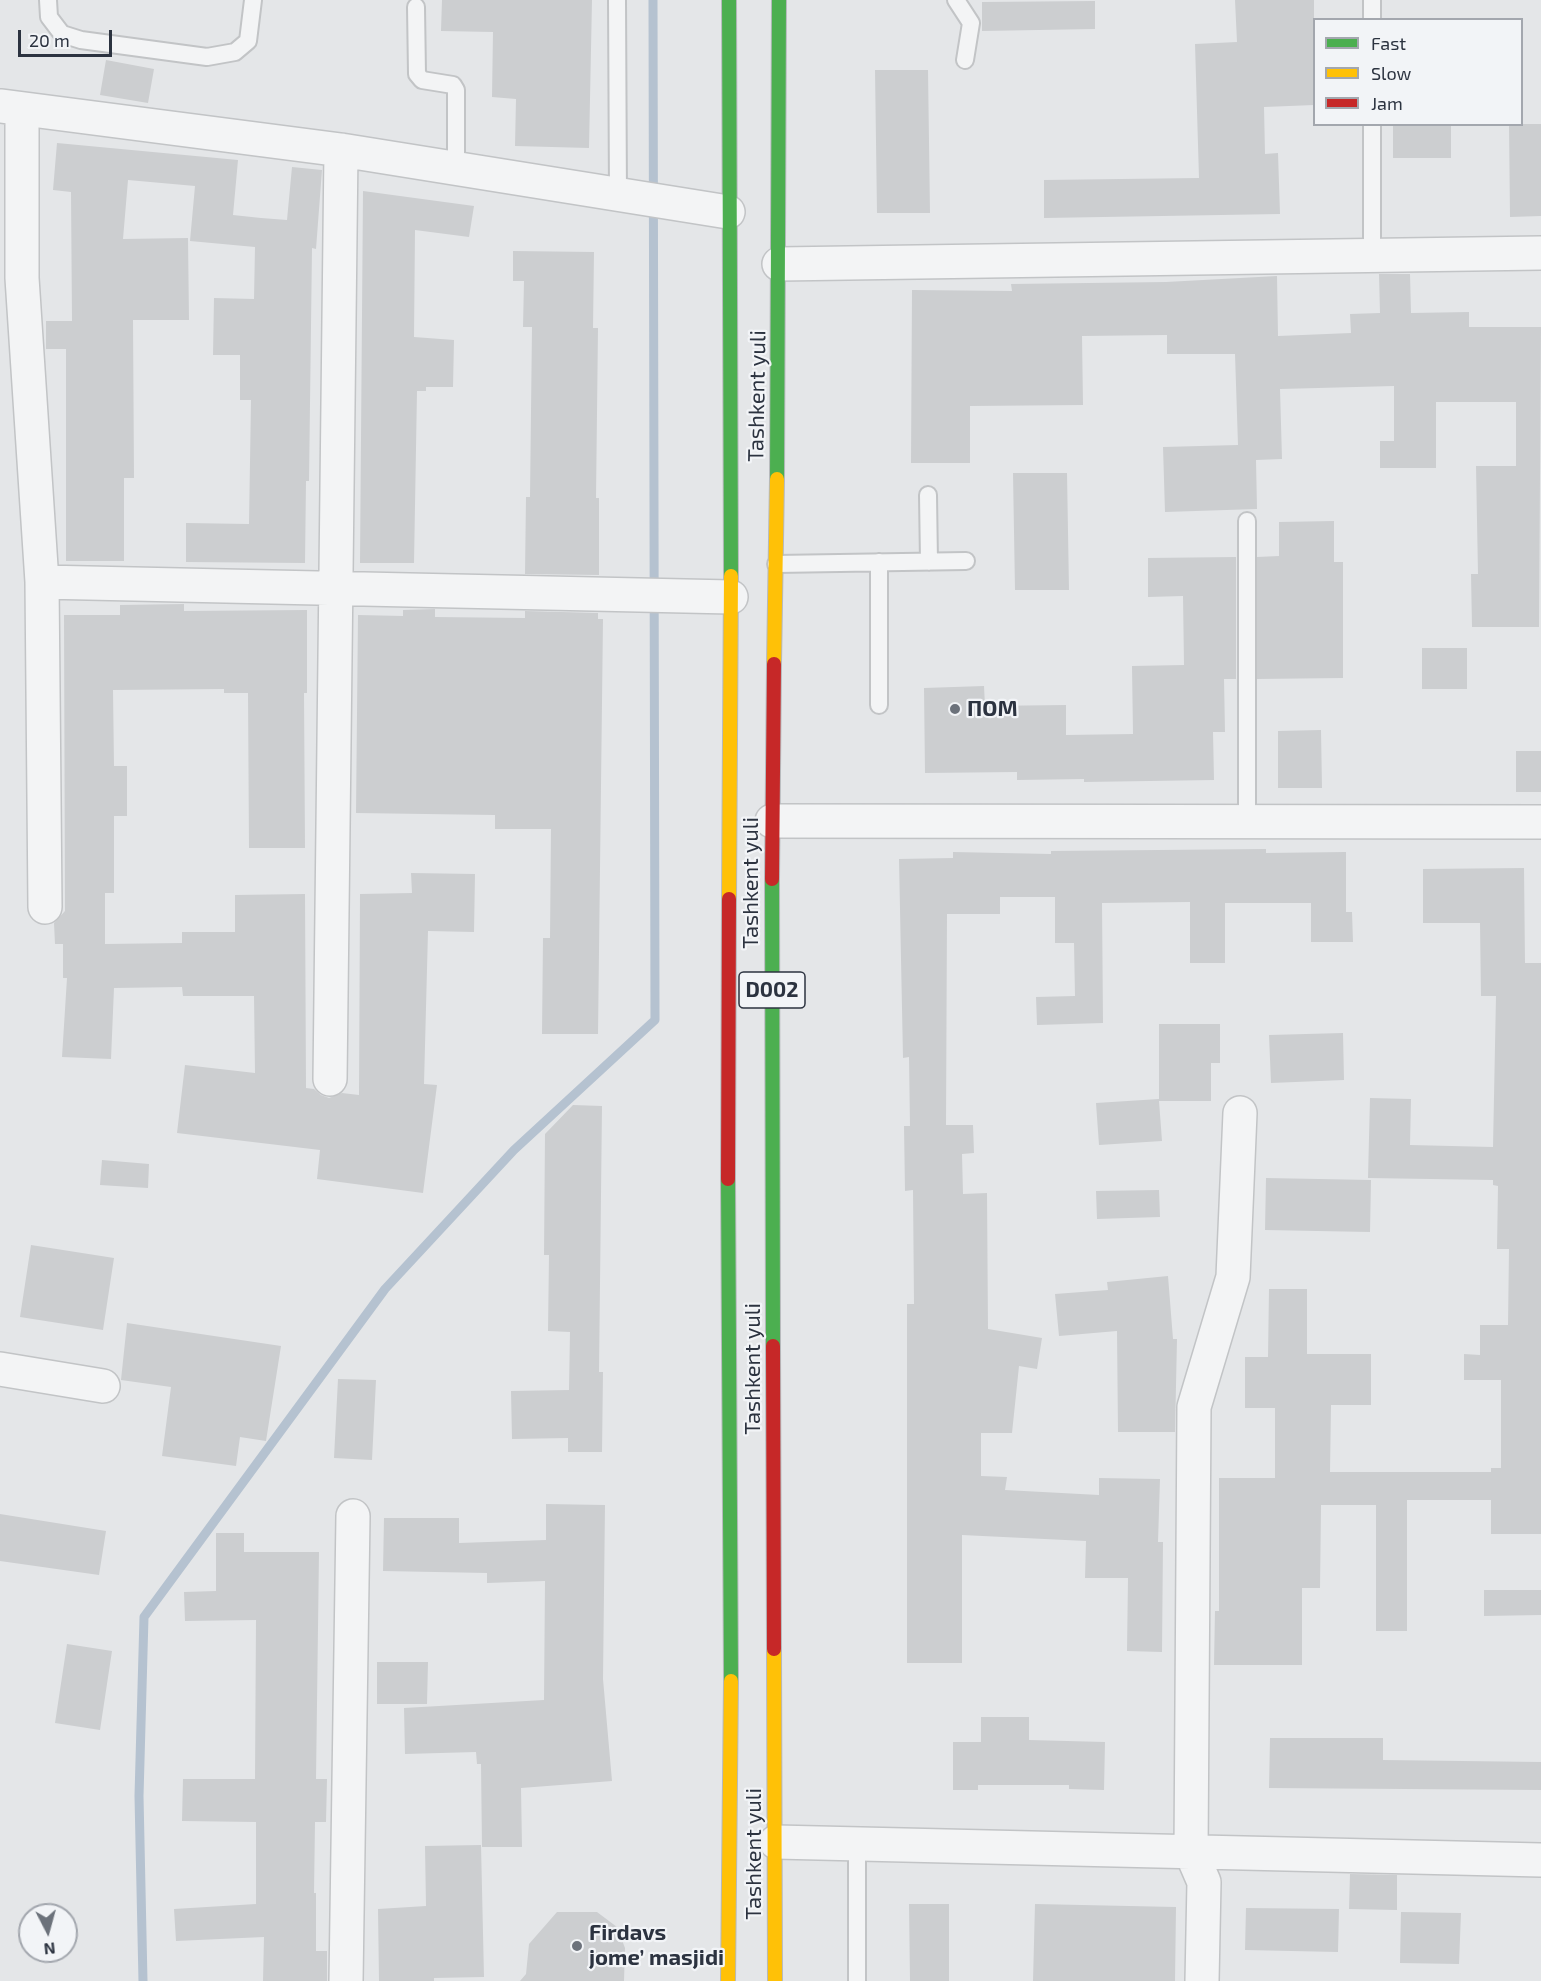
<!DOCTYPE html>
<html>
<head>
<meta charset="utf-8">
<style>
	body { margin:0 }
	#map { position:relative; width:1541px; height:1981px; overflow:hidden; background:#e4e6e8; font-family:"Exo 2",sans-serif }
	canvas { display:block }
	.legend { position:absolute; left:1313px; top:18px; width:210px; height:108px; box-sizing:border-box; background:#f2f4f7; border:2px solid #a3a7ae; margin:0; padding:8px 10px; list-style:none; font-size:18px; color:#2c3340 }
	.legend li { display:flex; align-items:center; gap:12px; height:30px }
	.legend b { width:30px; border:2px solid #a3a7ae }
	.north { position:absolute; left:18px; top:1903px; width:60px; height:60px; box-sizing:border-box; background:#f2f4f7; border:2px solid #a3a7ae; border-radius:50%; rotate:174deg; font-size:16px; font-weight:700; line-height:24px; text-align:center; color:#2c3340 }
	.north::after { content:''; display:block; margin:auto; width:21px; height:27px; background:#6c727b; clip-path:polygon(50% 0,100% 100%,50% 72%,0 100%) }
	.scale { position:absolute; left:18px; top:30px; width:94px; height:27px; box-sizing:border-box; border:3px solid #2c3340; border-top:0; padding-left:8px; font-size:18px; line-height:21px; white-space:nowrap; color:#2c3340; -webkit-text-stroke:4px #f2f4f7; paint-order:stroke }
</style>
</head>
<body>
<div id="map">
<canvas width="1541" height="1981"></canvas>
<ul class="legend">
<li><b style="height:8px;background:#4caf50"></b>Fast</li>
<li><b style="height:8px;background:#ffc107"></b>Slow</li>
<li><b style="height:8px;background:#c62828"></b>Jam</li>
</ul>
<div class="north">N</div>
<div class="scale">20 m</div>
</div>
<script>
const ctx = document.querySelector('canvas').getContext('2d');
ctx.lineJoin = 'round';
const poly = rows => new Path2D(rows.map(r => 'M' + r).join(''));
function trace(path, color, width, dash) { ctx.strokeStyle = color; ctx.lineWidth = width; ctx.lineCap = dash ? 'butt' : 'round'; ctx.setLineDash(dash || []); ctx.stroke(path); }
function paint(path, color) { ctx.fillStyle = color; ctx.fill(path, 'evenodd'); }
function label(font, color, halo, rows, align = 'center') {
  ctx.font = font + ' "Exo 2",sans-serif'; ctx.lineWidth = 4.5; ctx.setLineDash([]); ctx.textBaseline = 'middle'; ctx.strokeStyle = halo; ctx.fillStyle = color; for (const [text, x, y, turn = 0] of rows) {
    ctx.save(); ctx.translate(x, y); ctx.rotate((+turn || 0) * Math.PI / 180); ctx.textAlign = isNaN(turn) ? turn : align; if (halo) ctx.strokeText(text, 0, 0); ctx.fillText(text, 0, 0); ctx.restore();
  }
}
const stream = poly([
	[143,1981,139,1796,144,1617,385,1289,514,1150,655,1020,653,0]
]);
const building = poly([
	[442,0,592,0,589,148,515,146,516,99,492,97,493,32,441,31],
	[1235,0,1314,0,1314,105,1264,107,1265,154,1278,153,1280,214,1044,218,1044,180,1199,178,1195,44,1237,42],
	[1095,1,1095,29,982,31,982,2],
	[106,60,154,69,148,103,100,95],
	[875,70,928,70,930,213,877,213],
	[1393,124,1451,124,1451,158,1393,158],
	[1509,124,1541,124,1541,216,1510,217],
	[57,143,238,160,233,215,261,218,287,220,292,167,322,170,316,249,312,248,309,481,306,481,305,563,186,562,186,523,249,524,251,400,240,400,240,355,213,355,214,298,254,299,255,247,190,241,195,186,128,180,123,239,188,238,189,320,133,320,134,478,124,478,124,561,66,561,66,349,46,349,46,321,72,321,71,192,53,190],
	[363,191,474,206,469,237,415,230,414,337,454,340,453,387,426,387,426,391,417,391,414,563,360,563],
	[513,251,594,252,593,328,598,328,596,498,599,498,599,575,525,574,526,497,530,497,532,327,523,327,524,281,513,281],
	[1379,274,1410,274,1411,313,1469,312,1469,327,1541,327,1539,627,1472,627,1471,574,1478,574,1476,466,1516,466,1516,402,1436,402,1436,468,1380,468,1380,441,1394,441,1394,386,1280,389,1282,459,1256,460,1257,509,1165,512,1163,447,1238,445,1235,354,1167,354,1167,335,1082,336,1083,405,970,406,970,463,911,463,912,290,1012,291,1011,284,1166,282,1277,276,1278,336,1351,333,1350,314,1380,313],
	[1013,473,1067,473,1069,590,1015,590],
	[1334,521,1334,562,1343,562,1343,678,1257,679,1257,557,1279,556,1279,522],
	[1236,557,1236,679,1224,679,1225,732,1213,732,1214,780,1084,782,1084,779,1017,780,1017,772,925,773,924,688,984,686,985,706,1066,705,1066,735,1133,734,1132,666,1184,665,1183,596,1148,597,1148,558],
	[184,604,184,611,307,610,307,693,304,693,305,848,249,848,248,693,224,693,224,689,113,690,114,766,127,766,127,816,114,816,114,893,105,893,105,944,182,943,182,932,235,932,235,895,305,894,306,1088,314,1089,321,1095,329,1098,342,1093,359,1095,360,894,412,893,411,873,475,874,474,932,428,931,424,1084,437,1085,423,1193,317,1179,320,1150,177,1133,185,1065,255,1073,254,996,183,996,182,987,114,988,111,1059,62,1057,67,978,63,978,63,944,55,944,54,923,65,911,64,615,120,615,120,605],
	[435,609,435,617,525,618,525,611,598,613,598,619,603,619,598,1034,542,1034,543,938,550,938,551,829,495,829,495,815,356,813,358,615,403,616,403,610],
	[1422,648,1467,648,1467,689,1422,689],
	[1321,730,1322,788,1278,788,1278,731],
	[1516,751,1541,751,1541,792,1516,792],
	[1266,849,1266,853,1346,852,1346,912,1352,912,1353,942,1311,942,1311,903,1225,903,1225,963,1190,963,1190,902,1102,903,1103,1023,1037,1025,1036,997,1075,996,1074,943,1055,943,1055,897,1000,897,1000,914,947,914,946,1125,973,1125,974,1153,962,1154,963,1194,987,1193,988,1329,1042,1338,1037,1369,1019,1366,1012,1433,981,1433,981,1476,1007,1477,1005,1490,1099,1495,1099,1478,1160,1479,1158,1542,1163,1542,1162,1652,1127,1651,1128,1578,1085,1578,1086,1541,962,1535,962,1663,907,1663,907,1304,914,1304,913,1190,905,1191,904,1126,910,1126,909,1057,903,1058,899,859,953,858,953,852,1051,854,1051,851],
	[1524,868,1525,963,1541,963,1541,1534,1491,1534,1491,1500,1407,1500,1407,1631,1376,1631,1376,1505,1321,1505,1320,1588,1302,1588,1302,1665,1214,1665,1215,1611,1219,1611,1219,1478,1275,1478,1275,1408,1245,1408,1245,1357,1268,1357,1269,1289,1307,1289,1307,1354,1371,1354,1371,1405,1331,1405,1330,1472,1491,1472,1491,1468,1501,1468,1501,1380,1464,1380,1464,1354,1480,1355,1480,1325,1508,1325,1509,1249,1497,1249,1498,1186,1493,1185,1493,1180,1368,1178,1370,1098,1411,1099,1410,1145,1493,1147,1496,996,1481,996,1480,923,1423,923,1423,869],
	[1159,1024,1220,1024,1220,1063,1211,1063,1211,1101,1159,1101,1162,1141,1099,1145,1096,1103,1159,1099],
	[1343,1033,1344,1080,1271,1083,1269,1035],
	[573,1105,602,1106,599,1372,603,1372,602,1452,568,1452,568,1438,512,1439,511,1391,569,1390,570,1332,548,1331,549,1255,544,1255,545,1134],
	[102,1160,149,1164,148,1188,100,1185],
	[1266,1178,1371,1180,1370,1232,1265,1230],
	[1159,1190,1160,1217,1097,1219,1096,1191],
	[31,1245,114,1258,103,1330,20,1317],
	[1168,1276,1173,1339,1177,1339,1175,1432,1118,1432,1117,1331,1059,1336,1055,1294,1108,1290,1107,1282],
	[127,1323,281,1346,266,1441,240,1437,236,1466,162,1456,171,1387,121,1380],
	[338,1379,376,1380,372,1460,334,1458],
	[546,1504,605,1505,603,1679,612,1781,521,1788,522,1847,482,1847,481,1764,477,1764,476,1752,405,1754,404,1708,544,1700,545,1581,487,1583,487,1573,383,1571,384,1518,459,1518,459,1543,546,1540],
	[0,1514,106,1531,99,1575,0,1561],
	[216,1533,244,1533,244,1552,319,1552,316,1779,327,1779,326,1822,315,1822,314,1893,316,1893,316,1951,327,1951,327,1981,263,1981,264,1937,176,1941,174,1909,256,1904,256,1822,182,1821,183,1779,255,1779,256,1620,185,1621,184,1592,216,1591],
	[1484,1590,1541,1590,1541,1615,1484,1616],
	[67,1644,112,1651,100,1730,55,1723],
	[377,1662,428,1662,427,1704,377,1704],
	[981,1717,1029,1717,1029,1740,1105,1742,1104,1790,1069,1789,1069,1785,978,1785,978,1790,953,1790,953,1742,981,1742],
	[1270,1738,1383,1738,1383,1760,1541,1762,1541,1790,1269,1788],
	[481,1845,484,1977,434,1978,434,1981,379,1981,378,1909,426,1906,425,1846],
	[1350,1874,1397,1875,1397,1910,1349,1909],
	[909,1904,949,1904,949,1981,910,1981],
	[1035,1904,1176,1907,1175,1981,1033,1981],
	[1246,1908,1339,1909,1338,1952,1245,1950],
	[557,1912,597,1912,617,1927,625,1948,624,1981,520,1981,526,1974,529,1944],
	[1401,1912,1461,1913,1459,1964,1400,1963]
]);
const lane = poly([
	[48,0,49,17,62,34,81,40,207,57,235,52,248,41,253,0],
	[617,0,618,195],
	[956,0,971,23,965,60],
	[416,7,417,74,422,80,453,85,456,90,456,169],
	[1372,20,1372,0],
	[1372,256,1372,124],
	[928,495,929,562],
	[1247,521,1247,822],
	[879,562,879,705],
	[776,564,966,561],
	[857,1844,857,1981]
]);
const street = poly([
	[2,106,341,150,728,212],
	[22,109,22,278,42,582,45,907],
	[779,264,1541,253],
	[42,582,731,597],
	[772,821,1541,822],
	[330,1079,341,150],
	[0,1369,103,1386],
	[776,1842,1541,1860],
	[346,1981,353,1516],
	[1202,1981,1204,1882,1191,1852,1194,1407,1233,1277,1240,1113]
]);
const fast = poly([
	[729,0,731,576],
	[777,479,779,0],
	[772,879,773,1346],
	[728,1179,731,1681]
]);
const slow = poly([
	[774,664,777,479],
	[729,899,731,576],
	[774,1649,775,1981],
	[728,1981,731,1681]
]);
const jam = poly([
	[772,879,774,664],
	[728,1179,729,899],
	[773,1346,774,1649]
]);
const markers = [
	[955,709,6,"#6c727b"],
	[577,1946,6,"#6c727b"]
];
const shields = [
	[772,990,66]
];
const shieldNames = [
	["D002",772,990]
];
const streetNames = [
	["Tashkent yuli",757,396,-89],
	["Tashkent yuli",751,883,-90],
	["Tashkent yuli",753,1369,-90],
	["Tashkent yuli",754,1854,-90]
];
const poiNames = [
	["ПОМ",967,709],
	["Firdavs",589,1933],
	["jome’ masjidi",589,1958]
];
trace(stream, '#b5c2d0', 9);
paint(building, '#ccced0');
trace(lane, '#c2c4c6', 20);
trace(street, '#c2c4c6', 36);
trace(fast, '#b6b9bc', 16);
trace(slow, '#b6b9bc', 16);
trace(jam, '#b6b9bc', 16);
trace(lane, '#f3f4f5', 16);
trace(street, '#f3f4f5', 33);
trace(fast, '#4caf50', 14);
trace(slow, '#ffc107', 14);
trace(jam, '#c62828', 14);
for (const [x, y, r, color] of markers) { const dot = new Path2D(); dot.arc(x, y, r, 0, 2 * Math.PI); ctx.fillStyle = color; ctx.fill(dot); trace(dot, '#f2f4f7', 2); }
for (const [x, y, w] of shields) { const box = new Path2D(); box.roundRect(x - w / 2, y - 18, w, 36, 4.5); ctx.fillStyle = '#f2f4f7'; ctx.fill(box); trace(box, '#2c3340', 1.5); }
label('bold 21px', '#2c3340', null, shieldNames);
label('22px', '#2c3340', '#f2f4f7', streetNames);
label('bold 22px', '#2c3340', '#f2f4f7', poiNames, 'left');
</script>
</body>
</html>
